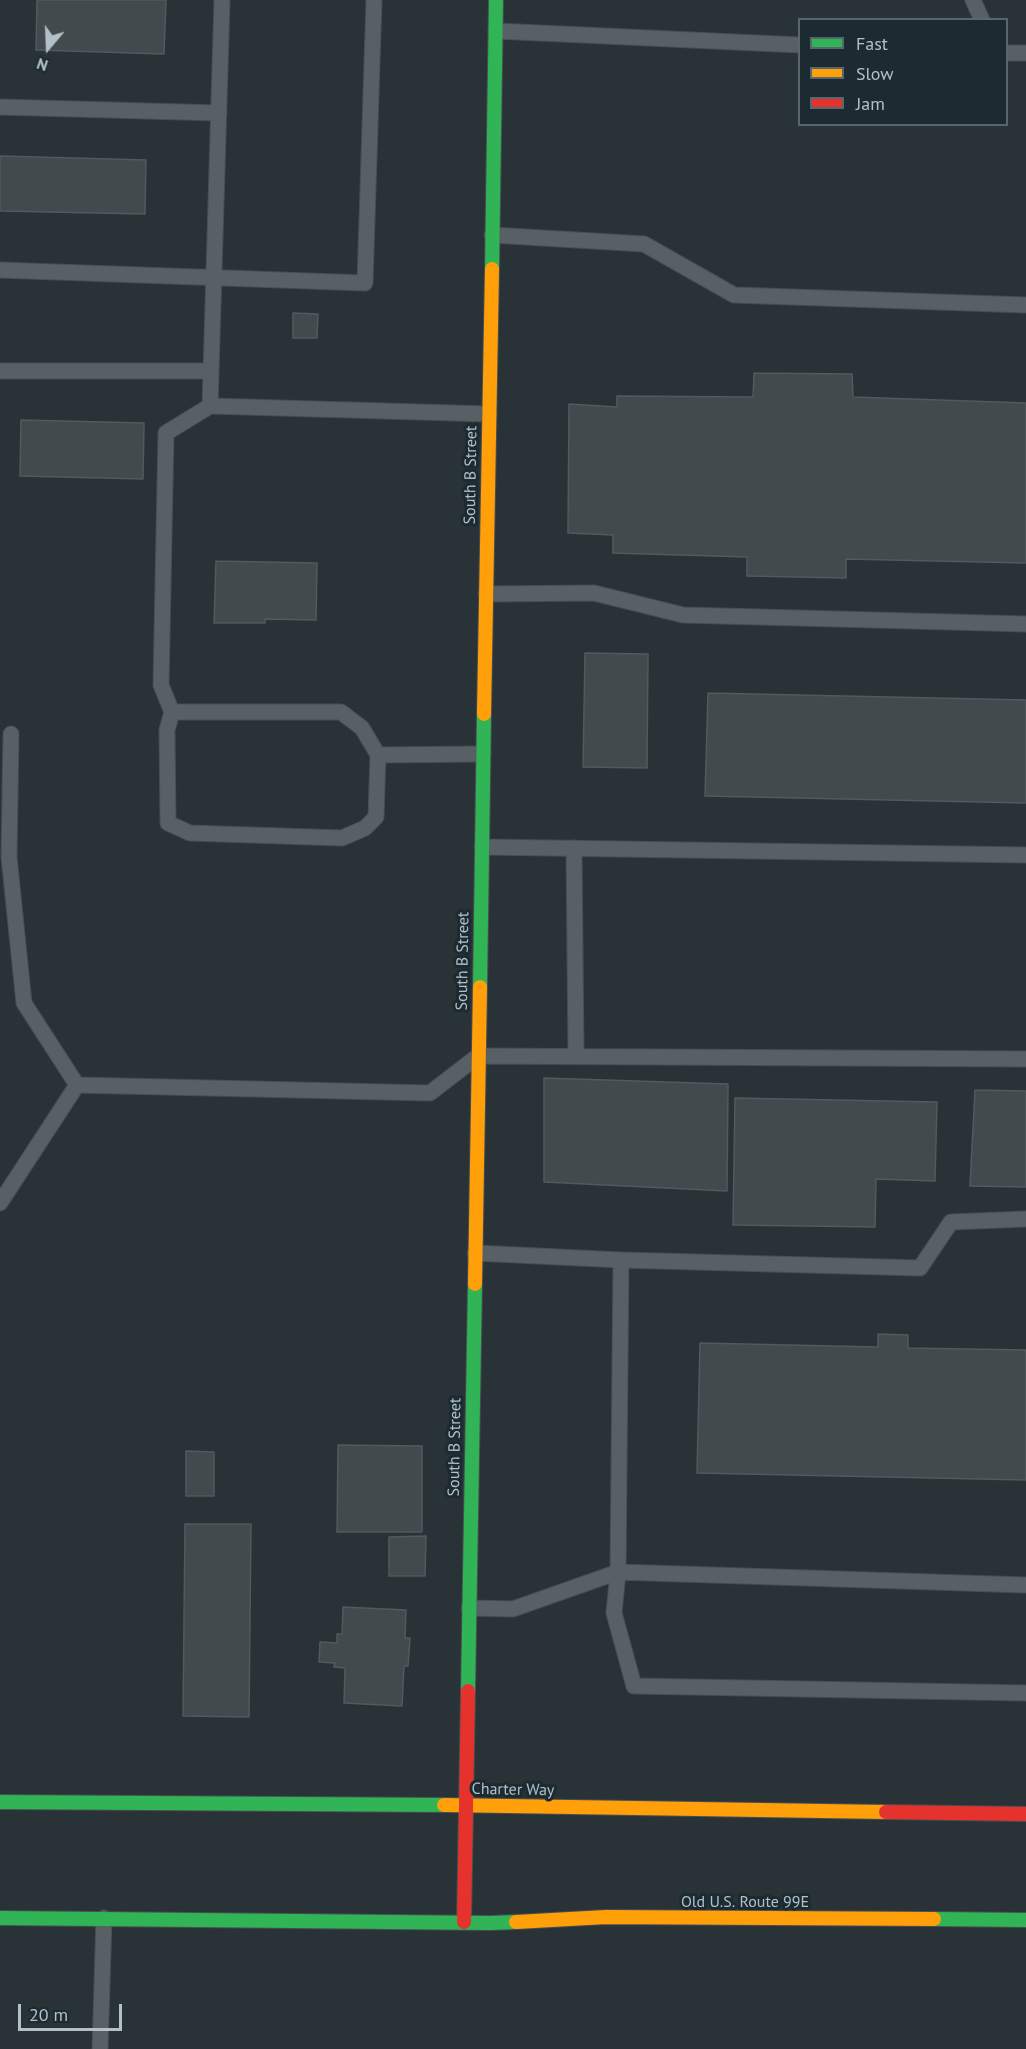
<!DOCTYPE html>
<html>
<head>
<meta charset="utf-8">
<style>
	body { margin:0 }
	#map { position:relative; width:1026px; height:2049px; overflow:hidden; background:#293237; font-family:"PT Sans",sans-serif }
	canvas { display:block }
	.legend { position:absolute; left:798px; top:18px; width:210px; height:108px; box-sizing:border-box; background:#1c2a32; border:2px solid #58666e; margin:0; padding:8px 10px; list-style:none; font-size:18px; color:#b3c0c8 }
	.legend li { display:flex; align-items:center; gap:12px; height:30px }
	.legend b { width:30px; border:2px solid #58666e }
	.north { position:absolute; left:18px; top:18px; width:60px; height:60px; -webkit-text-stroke:4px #1c2a32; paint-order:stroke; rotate:199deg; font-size:16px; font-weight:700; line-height:24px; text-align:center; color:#b3c0c8 }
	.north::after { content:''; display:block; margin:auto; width:21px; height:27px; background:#b3c0c8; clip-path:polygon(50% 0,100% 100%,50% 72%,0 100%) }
	.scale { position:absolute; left:18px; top:2004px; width:104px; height:27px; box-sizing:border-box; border:3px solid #b3c0c8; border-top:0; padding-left:8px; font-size:18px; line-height:21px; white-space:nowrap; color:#b3c0c8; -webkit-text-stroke:4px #1c2a32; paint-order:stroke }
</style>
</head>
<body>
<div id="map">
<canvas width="1026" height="2049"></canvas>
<ul class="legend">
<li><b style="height:8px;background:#30b455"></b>Fast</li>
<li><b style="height:8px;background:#ff9f0a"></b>Slow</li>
<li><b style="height:8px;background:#e5322d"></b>Jam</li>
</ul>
<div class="north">N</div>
<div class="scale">20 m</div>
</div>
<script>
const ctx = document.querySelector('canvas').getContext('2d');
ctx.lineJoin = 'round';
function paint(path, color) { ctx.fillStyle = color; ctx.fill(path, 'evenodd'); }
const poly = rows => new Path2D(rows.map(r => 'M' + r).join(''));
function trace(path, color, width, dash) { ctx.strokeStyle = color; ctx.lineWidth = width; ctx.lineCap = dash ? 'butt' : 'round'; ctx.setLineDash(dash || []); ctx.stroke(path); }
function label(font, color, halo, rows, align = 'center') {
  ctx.font = font + ' "PT Sans",sans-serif'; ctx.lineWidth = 6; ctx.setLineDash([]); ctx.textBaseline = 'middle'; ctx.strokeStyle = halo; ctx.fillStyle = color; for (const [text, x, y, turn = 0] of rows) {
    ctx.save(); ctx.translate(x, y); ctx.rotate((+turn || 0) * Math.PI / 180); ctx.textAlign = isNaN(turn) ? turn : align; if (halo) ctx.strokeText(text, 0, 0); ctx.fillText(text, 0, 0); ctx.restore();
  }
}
const building = poly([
	[37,0,166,0,164,54,36,50,37,0],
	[0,156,146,160,145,214,0,211,0,156],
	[293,313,318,314,317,338,293,338,293,313],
	[754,373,852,374,853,397,1026,403,1026,563,846,559,846,578,747,576,747,557,613,553,613,535,568,533,569,404,617,407,617,396,753,397,754,373],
	[21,420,144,423,143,479,20,476,21,420],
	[216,561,317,563,316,620,265,619,265,623,214,623,216,561],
	[585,653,648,654,647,768,583,767,585,653],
	[708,693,1026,700,1026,803,705,796,708,693],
	[544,1078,728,1084,727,1191,544,1182,544,1078],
	[975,1090,1026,1091,1026,1187,970,1186,975,1090],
	[735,1098,937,1102,935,1181,876,1179,875,1227,733,1225,735,1098],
	[878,1334,908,1335,908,1348,1026,1350,1026,1480,697,1473,700,1343,878,1347,878,1334],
	[338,1445,422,1446,422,1532,337,1532,338,1445],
	[186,1451,214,1452,214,1496,186,1496,186,1451],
	[185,1524,251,1524,249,1717,183,1716,185,1524],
	[426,1536,425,1576,389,1576,389,1537,426,1536],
	[343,1607,406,1610,405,1638,410,1638,408,1666,404,1666,402,1706,344,1703,345,1668,334,1667,335,1663,319,1662,320,1642,337,1643,337,1634,342,1634,343,1607]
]);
const lane = poly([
	[222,0,210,406,489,414],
	[973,0,982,20],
	[496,31,800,45],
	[1006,53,1026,53],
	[0,107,219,113],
	[492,235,644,244,734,295,1026,305],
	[0,270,365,283,374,0],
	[0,371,211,371],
	[486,594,594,593,683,615,1026,624],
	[172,712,161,685,166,433,210,406],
	[11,734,9,857,24,1003,77,1085],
	[378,755,376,817,365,828,342,838,190,833,168,823,167,730,172,712,341,712,362,728,378,755,483,754],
	[482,847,1026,855],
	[574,848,576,1055],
	[0,1203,77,1085,430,1093,478,1056,1026,1059],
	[475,1253,621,1260,920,1268,951,1222,1026,1219],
	[621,1260,618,1572,614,1613,634,1686,1026,1693],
	[469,1608,513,1609,618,1572,1026,1585],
	[100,2049,104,1918]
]);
const fast = poly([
	[492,269,496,0],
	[480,987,484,714],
	[468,1691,475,1284],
	[0,1802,444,1805],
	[0,1918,490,1923,516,1922],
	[934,1919,1026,1920]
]);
const slow = poly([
	[484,714,492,269],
	[475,1284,480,987],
	[444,1805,886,1812],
	[516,1922,606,1917,934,1919]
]);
const jam = poly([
	[886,1812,1026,1814],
	[464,1922,468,1691]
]);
const streetNames = [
	["South B Street",471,475,-89],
	["South B Street",463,961,-89],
	["South B Street",455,1447,-89],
	["Charter Way",513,1790,1],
	["Old U.S. Route 99E",745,1902]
];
paint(building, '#424a4e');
trace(building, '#515a5f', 1.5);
trace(lane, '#474e52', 17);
trace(fast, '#474e52', 16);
trace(slow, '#474e52', 16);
trace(jam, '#474e52', 16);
trace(lane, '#596065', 15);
trace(fast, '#30b455', 14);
trace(slow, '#ff9f0a', 14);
trace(jam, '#e5322d', 14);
label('16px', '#b3c0c8', '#1c2a32', streetNames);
</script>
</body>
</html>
